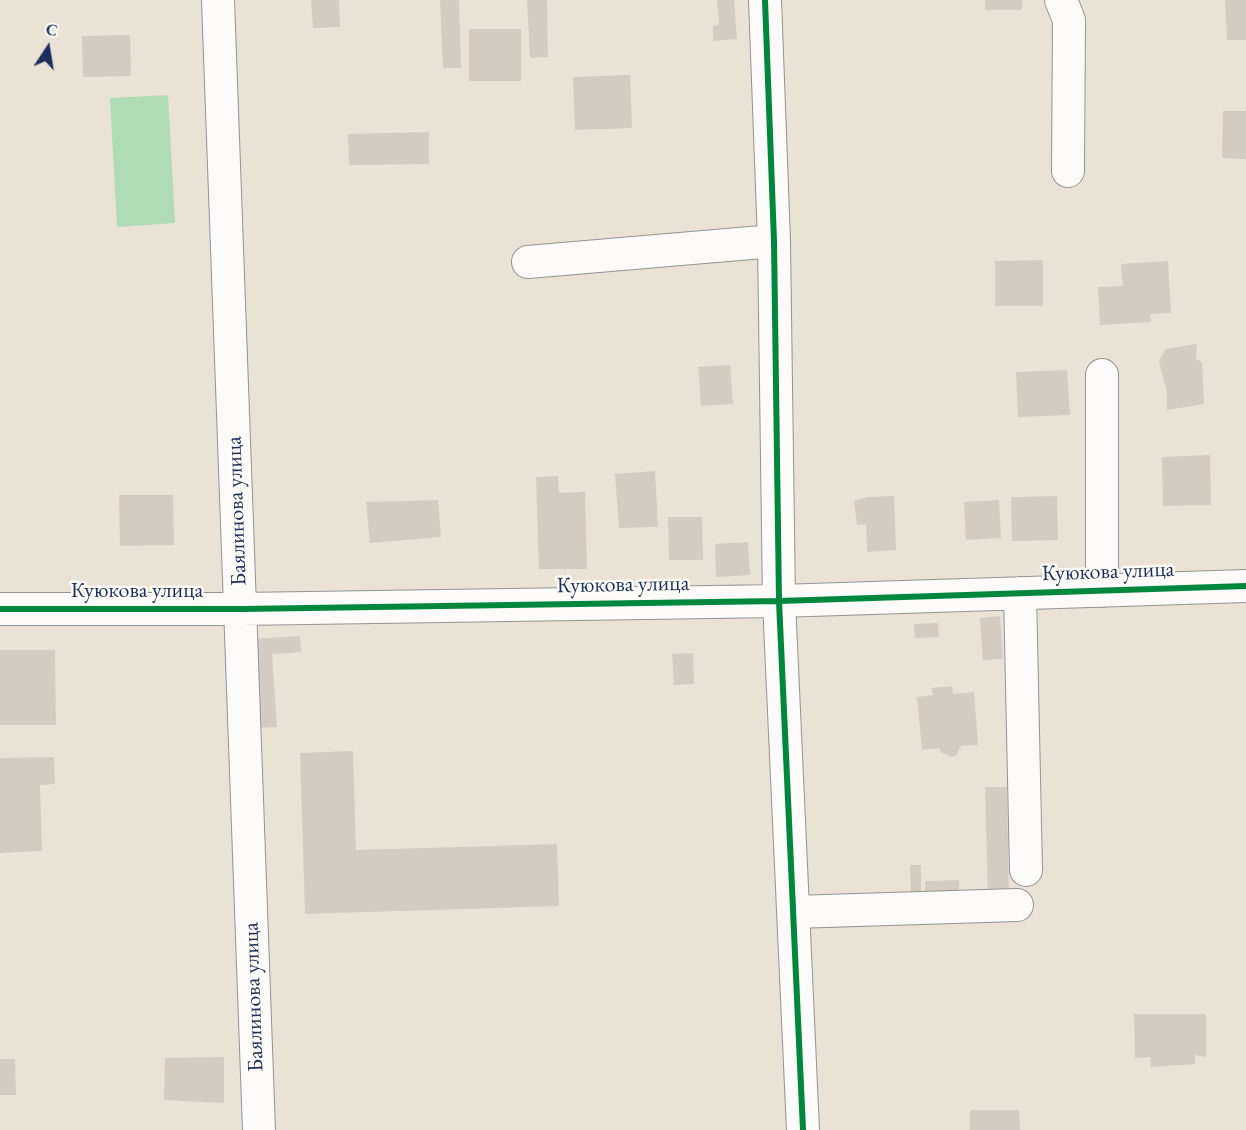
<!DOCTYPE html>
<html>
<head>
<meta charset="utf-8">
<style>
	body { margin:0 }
	#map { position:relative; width:1246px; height:1130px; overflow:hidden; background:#eae3d5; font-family:"EB Garamond",serif }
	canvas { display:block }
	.north { position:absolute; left:18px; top:18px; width:60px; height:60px; -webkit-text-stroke:4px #fdfcf7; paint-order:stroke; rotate:12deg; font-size:16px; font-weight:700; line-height:24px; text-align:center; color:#1b2f5e }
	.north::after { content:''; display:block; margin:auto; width:21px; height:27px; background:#1b2f5e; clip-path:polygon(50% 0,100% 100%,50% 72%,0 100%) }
</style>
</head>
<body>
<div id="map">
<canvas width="1246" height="1130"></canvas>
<div class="north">С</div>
</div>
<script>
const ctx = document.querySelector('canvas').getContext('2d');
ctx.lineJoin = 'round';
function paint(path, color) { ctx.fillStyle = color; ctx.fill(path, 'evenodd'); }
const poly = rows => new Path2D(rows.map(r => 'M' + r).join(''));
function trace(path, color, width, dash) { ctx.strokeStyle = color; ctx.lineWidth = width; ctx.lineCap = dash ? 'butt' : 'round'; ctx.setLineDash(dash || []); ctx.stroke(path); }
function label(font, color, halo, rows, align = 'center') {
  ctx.font = font + ' "EB Garamond",serif'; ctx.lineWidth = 5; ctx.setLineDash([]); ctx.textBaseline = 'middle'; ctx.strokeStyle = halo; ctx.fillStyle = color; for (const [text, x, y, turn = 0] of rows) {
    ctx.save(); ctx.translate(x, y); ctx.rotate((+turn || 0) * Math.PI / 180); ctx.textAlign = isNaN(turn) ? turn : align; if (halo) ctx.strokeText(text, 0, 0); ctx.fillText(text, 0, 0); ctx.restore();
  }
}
const green = poly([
	[168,95,175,223,117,227,110,98]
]);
const building = poly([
	[311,0,339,0,340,27,313,28],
	[440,0,459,0,461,68,443,68],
	[527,0,547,0,548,57,530,58],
	[717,0,734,0,737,39,713,41,713,26,719,24],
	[985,0,1022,0,1022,10,985,10],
	[1225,0,1246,0,1246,40,1227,40],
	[469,29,521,29,521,81,469,81],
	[130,35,131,76,83,77,82,36],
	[630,75,632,128,575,130,573,77],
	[1223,111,1246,111,1246,159,1222,158],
	[429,132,429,164,349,165,348,134],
	[1043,260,1043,306,995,306,995,261],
	[1168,261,1171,313,1150,314,1151,322,1100,325,1098,287,1123,286,1121,264],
	[1197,344,1196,359,1202,362,1204,404,1167,410,1167,392,1159,362,1165,349],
	[730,365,733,404,701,406,698,367],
	[1067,370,1070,415,1018,417,1016,372],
	[1210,455,1211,505,1163,506,1162,457],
	[655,471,658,527,619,528,615,474],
	[558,476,559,493,585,492,587,569,539,569,536,477],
	[119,495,173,495,174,545,120,546],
	[894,496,896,550,867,552,866,524,857,525,854,501,868,497],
	[1057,496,1058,540,1012,541,1011,497],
	[438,500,441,537,370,543,366,502],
	[999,500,1001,538,966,540,964,502],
	[668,517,702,517,703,560,669,560],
	[748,542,750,575,716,577,715,544],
	[1000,616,1003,659,983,660,980,618],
	[938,623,939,637,915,638,914,624],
	[300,636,301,652,272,654,277,727,257,728,252,639],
	[0,650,55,650,56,725,0,725],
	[693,653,694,684,674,685,672,654],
	[952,686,953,694,974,692,978,745,961,746,956,756,951,757,941,752,939,748,922,750,917,697,933,695,932,688],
	[353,751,356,850,557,844,559,906,305,914,300,753],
	[54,757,55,784,40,785,42,851,0,853,0,758],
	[985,787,1007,787,1009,902,988,902],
	[910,865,921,865,921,900,911,900],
	[959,880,959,903,925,903,925,881],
	[1134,1014,1206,1014,1206,1057,1195,1055,1195,1064,1151,1067,1150,1057,1135,1058],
	[224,1057,224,1103,164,1100,165,1058],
	[0,1059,15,1059,16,1095,0,1095],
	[970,1110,1019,1110,1020,1130,970,1130]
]);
const minor = poly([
	[218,0,259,1130],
	[765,0,774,241,779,601,803,1130],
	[1061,0,1069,20,1068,171],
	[528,262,774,241],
	[1102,375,1102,591],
	[1020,593,1026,870],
	[0,609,241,609,779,601,1246,586],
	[793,912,1017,905]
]);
const cycleway = poly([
	[765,0,774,241,779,601,803,1130],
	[0,609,241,609,779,601,1246,586]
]);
const streetNames = [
	["Баялинова улица",237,511,-92],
	["Куюкова улица",1108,572,-2],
	["Куюкова улица",623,585,-1],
	["Куюкова улица",137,591],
	["Баялинова улица",254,997,-92]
];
paint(green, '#afdcb5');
paint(building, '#d6cbc0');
trace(minor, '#939393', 34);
trace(minor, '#fcfbf9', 32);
trace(cycleway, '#00873e', 6);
label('22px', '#1b2f5e', '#fdfcf7', streetNames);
</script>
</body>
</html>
